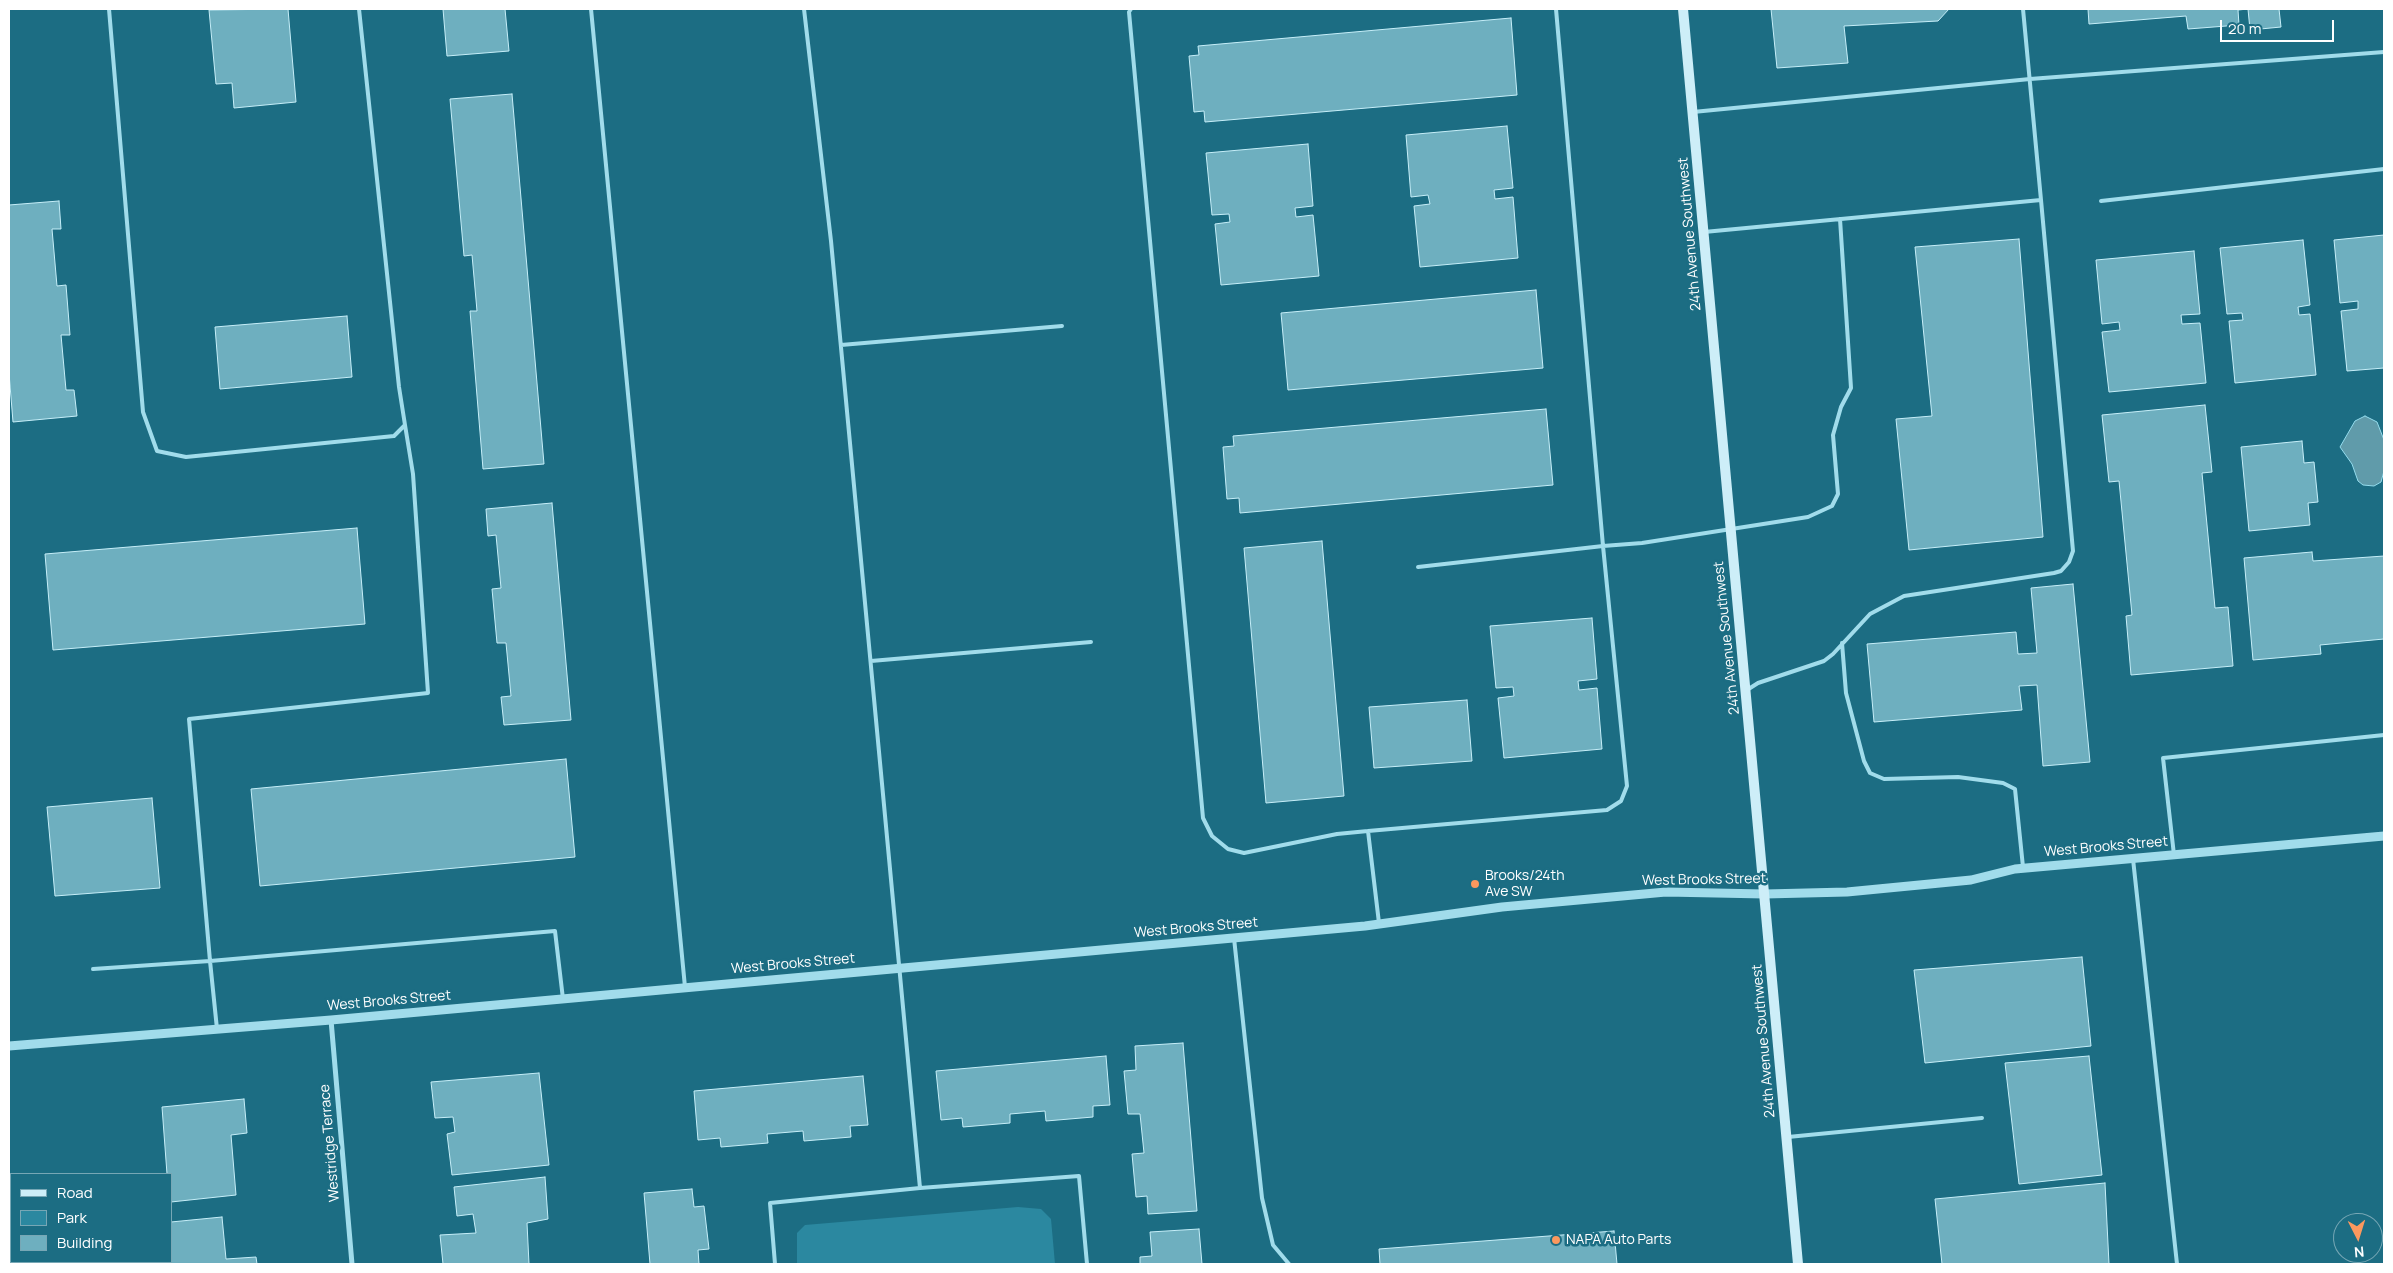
<!DOCTYPE html>
<style>
body{margin:0}
#map{position:relative;width:2393px;height:1273px;overflow:hidden;background:#1c6d83;font-family:Manrope,sans-serif}
canvas{display:block}
.frame{position:absolute;inset:0;border:10px solid #fff;pointer-events:none}
.legend{position:absolute;left:10px;top:1173px;width:162px;height:90px;box-sizing:border-box;background:#1c6d83;border:1px solid #77a7b5;margin:0;padding:6px 9px;list-style:none;font-size:15px;color:#fff}
.legend li{display:flex;align-items:center;gap:10px;height:25px}
.legend b{width:25px;border:1px solid #77a7b5}
.north{position:absolute;left:2333px;top:1213px;width:50px;height:50px;box-sizing:border-box;background:#1c6d83;border:1px solid #77a7b5;border-radius:50%;rotate:175deg;font-size:14px;font-weight:700;line-height:20px;text-align:center;color:#fff}
.north::after{content:'';display:block;margin:auto;width:18px;height:22px;background:#fb985e;clip-path:polygon(50% 0,100% 100%,50% 72%,0 100%)}
.scale{position:absolute;left:2220px;top:20px;width:114px;height:22px;box-sizing:border-box;border:2px solid #fff;border-top:0;padding-left:6px;font-size:15px;line-height:18px;white-space:nowrap;color:#fff;-webkit-text-stroke:4px #1c6d83;paint-order:stroke}
</style>
<div id="map">
<canvas width="2393" height="1273"></canvas>
<div class="frame"></div>
<ul class="legend">
<li><b style="height:6px;background:#cdeef8"></b>Road</li>
<li><b style="height:14px;background:#2b88a0"></b>Park</li>
<li><b style="height:14px;background:#6eafbf"></b>Building</li>
</ul>
<div class="north">N</div>
<div class="scale">20 m</div>
</div>
<script>
const g = document.querySelector('canvas').getContext('2d');
g.lineJoin = 'round';
function paint(path, color) { g.fillStyle = color; g.fill(path, 'evenodd'); }
const poly = rows => new Path2D(rows.map(r => 'M' + r).join(''));
function stroke(path, color, width, dash) { g.strokeStyle = color; g.lineWidth = width; g.lineCap = dash ? 'butt' : 'round'; g.setLineDash(dash || []); g.stroke(path); }
function label(font, color, halo, rows, align = 'center') {
  g.font = font + ' Manrope,sans-serif'; g.lineWidth = 5; g.setLineDash([]); g.textBaseline = 'middle'; g.strokeStyle = halo; g.fillStyle = color; for (const [text, x, y, turn = 0] of rows) {
    g.save(); g.translate(x, y); g.rotate((+turn || 0) * Math.PI / 180); g.textAlign = isNaN(turn) ? turn : align; if (halo) g.strokeText(text, 0, 0); g.fillText(text, 0, 0); g.restore();
  }
}
paint(poly([
 [1018,1207,1041,1209,1051,1219,1055,1264,797,1264,797,1233,805,1225]
]), '#2b88a0');
const water = poly([
 [2365,416,2377,422,2384,440,2384,471,2381,482,2374,486,2363,485,2358,481,2352,464,2340,447,2355,421,2365,416]
]);
paint(water, '#609baa');
stroke(water, '#94dced', 1);
const building = poly([
 [288,9,296,102,234,108,232,83,216,84,209,10,288,9],
 [443,9,505,9,509,51,447,56,443,9],
 [1771,9,1949,9,1938,21,1844,26,1848,63,1777,68,1771,9],
 [2088,9,2279,9,2281,27,2250,30,2248,9,2238,10,2239,25,2188,29,2186,16,2089,24,2088,9],
 [1511,18,1517,95,1205,122,1204,111,1194,112,1189,56,1199,55,1198,46,1511,18],
 [512,94,544,464,483,469,470,311,477,311,472,255,464,256,450,99,512,94],
 [1507,126,1513,188,1494,190,1495,199,1513,197,1518,258,1420,267,1414,206,1430,204,1428,195,1411,197,1406,135,1507,126],
 [1308,144,1313,206,1295,208,1296,217,1313,215,1319,276,1221,285,1215,224,1230,222,1229,214,1212,215,1206,153,1308,144],
 [59,201,61,229,52,229,57,286,66,285,70,335,61,335,66,390,74,390,77,416,13,422,9,373,9,205,59,201],
 [2384,235,2384,368,2347,371,2341,311,2358,309,2358,301,2340,303,2334,240,2384,235],
 [2019,239,2043,537,1909,550,1896,419,1932,416,1915,247,2019,239],
 [2303,240,2310,305,2298,307,2299,315,2310,314,2316,375,2235,383,2229,321,2243,320,2242,313,2227,314,2220,248,2303,240],
 [2194,251,2200,314,2181,315,2182,324,2200,323,2206,383,2109,392,2102,332,2120,330,2119,322,2102,324,2096,260,2194,251],
 [1536,290,1543,368,1288,390,1281,313,1536,290],
 [347,316,352,377,220,389,215,327,347,316],
 [2205,405,2212,472,2202,473,2215,608,2228,607,2233,666,2131,675,2126,616,2132,615,2119,481,2109,482,2102,415,2205,405],
 [1546,409,1553,485,1240,513,1239,498,1227,499,1223,447,1234,446,1233,436,1546,409],
 [2302,441,2304,463,2314,462,2318,502,2308,503,2310,525,2249,531,2241,447,2302,441],
 [552,503,571,720,504,725,501,697,511,696,506,643,497,643,492,589,501,588,496,535,488,536,486,509,552,503],
 [357,528,365,624,53,650,45,554,357,528],
 [1322,541,1344,796,1266,803,1244,548,1322,541],
 [2312,552,2313,561,2384,556,2384,639,2320,645,2321,654,2253,660,2244,558,2312,552],
 [2073,584,2090,762,2043,766,2037,685,2019,686,2022,710,1874,722,1867,644,2016,632,2018,654,2037,653,2031,588,2073,584],
 [1592,618,1597,679,1578,681,1579,690,1597,688,1602,749,1504,758,1498,698,1514,696,1513,687,1496,688,1490,626,1592,618],
 [1467,700,1472,761,1374,768,1369,707,1467,700],
 [566,759,575,857,260,886,251,789,566,759],
 [152,798,160,888,55,896,47,807,152,798],
 [2082,957,2091,1046,1925,1063,1914,970,2082,957],
 [1183,1043,1197,1211,1148,1214,1147,1196,1136,1197,1132,1154,1144,1153,1140,1114,1128,1114,1124,1071,1136,1070,1135,1046,1183,1043],
 [1106,1056,1110,1105,1093,1106,1093,1117,1046,1121,1045,1111,1010,1114,1010,1123,963,1127,962,1118,941,1120,936,1071,1106,1056],
 [2089,1056,2102,1175,2019,1184,2005,1063,2089,1056],
 [539,1073,549,1165,452,1175,447,1134,455,1132,453,1117,435,1118,431,1082,539,1073],
 [863,1076,868,1125,850,1126,851,1137,804,1141,803,1131,767,1134,768,1143,721,1147,720,1138,698,1140,694,1091,863,1076],
 [244,1099,247,1133,231,1135,236,1195,171,1202,171,1174,167,1174,162,1107,244,1099],
 [545,1177,548,1219,527,1223,529,1264,443,1264,440,1235,476,1233,473,1214,457,1216,454,1187,545,1177],
 [2105,1183,2109,1264,1942,1264,1935,1199,2105,1183],
 [692,1189,694,1207,704,1206,709,1249,698,1250,699,1264,650,1264,644,1193,692,1189],
 [222,1217,226,1259,256,1257,257,1264,169,1264,169,1262,171,1262,171,1222,222,1217],
 [1199,1229,1202,1264,1140,1264,1140,1257,1152,1256,1150,1232,1199,1229],
 [1614,1231,1617,1264,1380,1264,1379,1249,1614,1231]
]);
paint(building, '#6eafbf');
stroke(building, '#c6eef8', 1);
stroke(poly([
 [109,9,143,412,157,451,186,457,394,436,405,425,399,387,359,9],
 [591,9,685,987],
 [804,9,831,241,920,1188],
 [1131,9,1129,12,1203,818,1212,836,1228,849,1244,853,1337,834,1368,831],
 [1693,112,2030,79,2384,52],
 [2101,201,2384,169],
 [1704,232,2041,200,2023,9],
 [841,345,1062,326],
 [1418,567,1603,546,1556,9],
 [1842,643,1846,693,1864,761,1870,773,1884,779,1958,777,2003,783,2015,789,2023,867],
 [871,661,1091,642],
 [1747,690,1758,683,1824,661,1833,654,1870,614,1904,596,2054,573,2061,571,2069,562,2073,551,2041,200],
 [2174,855,2163,758,2384,735],
 [2133,859,2177,1264],
 [1379,923,1368,831,1607,810,1621,801,1627,786,1603,546,1642,543,1808,517,1832,506,1838,494,1833,435,1841,407,1851,388,1840,219],
 [1234,938,1262,1198,1273,1245,1289,1264],
 [93,969,210,961,189,719,428,693,413,474,405,425],
 [217,1029,210,961,555,931,563,999],
 [1788,1137,1982,1118],
 [775,1264,770,1203,920,1188,1079,1176,1087,1264]
]), '#a1dceb', 4);
stroke(poly([
 [331,1020,352,1264]
]), '#a1dceb', 5);
stroke(poly([
 [9,1046,331,1020,1365,926,1502,907,1666,892,1765,894,1847,892,1971,880,2015,869,2384,836]
]), '#a1dceb', 9);
stroke(poly([
 [1683,9,1798,1264]
]), '#cdeef8', 10);
for (const [x, y, r, color] of [
 [1475,884,5,"#fb985e"],
 [1556,1240,5,"#fb985e"]
]) { const dot = new Path2D(); dot.arc(x, y, r, 0, 2 * Math.PI); g.fillStyle = color; g.fill(dot); stroke(dot, '#1c6d83', 2); }
label('14px', '#fff', '#1c6d83', [
 ["24th Avenue Southwest",1690,234,-95],
 ["24th Avenue Southwest",1727,638,-96],
 ["West Brooks Street",2106,847,-5],
 ["West Brooks Street",1704,880,-1],
 ["West Brooks Street",1196,928,-5],
 ["West Brooks Street",793,964,-5],
 ["West Brooks Street",389,1001,-5],
 ["24th Avenue Southwest",1764,1041,-95],
 ["Westridge Terrace",330,1143,-95]
]);
label('14px', '#fff', '#1c6d83', [
 ["Brooks/24th",1485,876],
 ["Ave SW",1485,892],
 ["NAPA Auto Parts",1566,1240]
], 'left');
</script>
